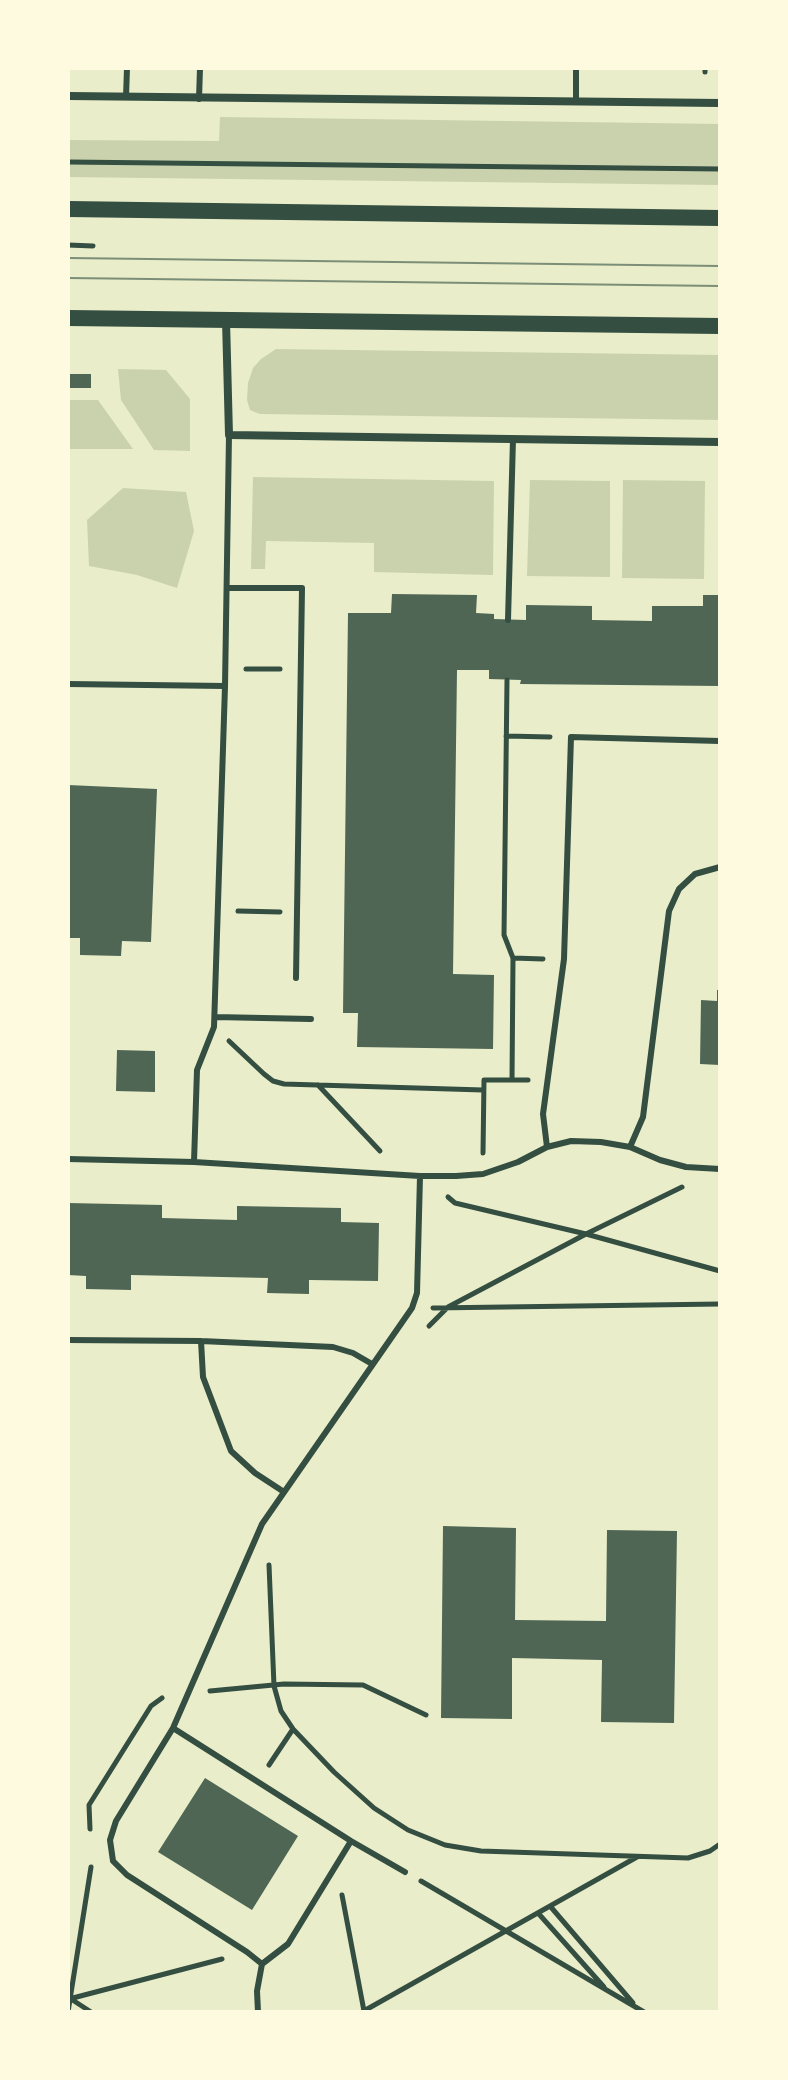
<!DOCTYPE html>
<style>
body{margin:0}
#map{position:relative;width:788px;height:2080px;overflow:hidden;background:#e9edc9;font-family:"Work Sans",sans-serif}
canvas{display:block}
.frame{position:absolute;inset:0;border:70px solid #fefae0;pointer-events:none}
</style>
<div id="map">
<canvas width="788" height="2080"></canvas>
<div class="frame"></div>
</div>
<script>
const g = document.querySelector('canvas').getContext('2d');
g.lineJoin = 'round';
function paint(path, color) { g.fillStyle = color; g.fill(path, 'evenodd'); }
const poly = rows => new Path2D(rows.map(r => 'M' + r).join(''));
function stroke(path, color, width, dash) { g.strokeStyle = color; g.lineWidth = width; g.lineCap = dash ? 'butt' : 'round'; g.setLineDash(dash || []); g.stroke(path); }
paint(poly([
 [220,117,720,124,720,185,68,177,68,140,219,141],
 [276,349,720,355,720,420,260,414,250,410,247,400,248,383,253,368,261,359],
 [118,369,166,370,190,399,190,451,154,450,121,400],
 [68,400,98,400,133,449,68,449],
 [253,477,494,481,493,575,374,572,374,543,266,541,265,569,251,569],
 [530,480,610,481,610,577,527,576],
 [623,480,705,481,704,579,622,578],
 [123,488,186,492,194,531,177,588,137,575,89,566,87,520]
]), '#cad2ad');
paint(poly([
 [68,374,91,374,91,388,68,388],
 [392,594,477,595,476,613,494,614,494,619,526,620,526,605,592,606,592,620,652,621,652,606,703,606,703,595,720,595,720,686,520,684,521,680,489,679,489,670,457,670,453,974,494,975,493,1049,357,1047,358,1013,343,1013,348,613,391,613],
 [68,785,157,789,151,942,122,941,121,956,80,955,80,938,68,938],
 [717,990,720,990,720,1065,700,1064,701,1000,717,1001],
 [117,1050,155,1051,155,1092,116,1091],
 [68,1203,162,1205,162,1218,237,1220,237,1206,341,1208,341,1222,379,1223,378,1281,309,1280,309,1294,267,1293,268,1278,131,1275,131,1290,86,1289,86,1276,68,1275],
 [443,1526,516,1528,515,1620,606,1621,607,1530,677,1531,674,1723,601,1722,602,1660,512,1658,512,1719,441,1718],
 [205,1778,298,1836,252,1910,158,1852]
]), '#4f6655');
stroke(poly([
 [705,68,705,72],
 [68,162,720,169],
 [68,245,93,246],
 [246,669,280,669],
 [507,680,504,935,513,958,512,1080],
 [506,736,550,737],
 [238,911,280,912],
 [513,958,543,959],
 [229,1041,264,1074,273,1081,284,1084,483,1090],
 [318,1085,380,1151],
 [483,1153,484,1080,528,1080],
 [448,1197,455,1203,586,1234,720,1271],
 [433,1308,720,1304],
 [429,1326,448,1307,586,1234,682,1187],
 [269,1565,274,1686,281,1711,293,1729,334,1772,374,1808,408,1830,445,1845,481,1851,688,1858,710,1851,720,1844],
 [210,1691,284,1684,363,1685,426,1715],
 [269,1765,293,1729],
 [90,1829,89,1805,151,1706,162,1698],
 [421,1881,644,2012],
 [342,1895,364,2011],
 [550,1906,633,2003],
 [538,1913,604,1987],
 [69,1999,222,1959],
 [71,1999,91,2012],
 [68,2012,91,1867],
 [362,2012,637,1857]
]), '#344e41', 5);
stroke(poly([
 [576,68,576,101],
 [126,97,127,68],
 [199,99,200,68],
 [227,588,302,588,296,978],
 [508,620,513,439],
 [68,684,225,686],
 [215,1017,311,1019],
 [547,1147,543,1114,564,959,571,737,720,741],
 [630,1147,643,1117,669,911,679,889,695,874,720,867],
 [68,1159,194,1162,420,1176,456,1176,483,1174,518,1162,547,1147,571,1141,601,1142,630,1147,660,1160,686,1167,720,1169],
 [194,1162,197,1070,214,1027,225,686,229,435],
 [68,1340,201,1341,333,1347,353,1353,372,1364],
 [201,1341,203,1377,231,1451,255,1473,284,1492],
 [173,1728,351,1841,405,1872],
 [262,1964,288,1944,351,1841],
 [258,2012,257,1991,262,1964,247,1952,127,1875,113,1861,110,1840,116,1821,173,1728,262,1524,412,1308,417,1293,420,1176]
]), '#344e41', 6);
stroke(poly([
 [68,96,720,103],
 [226,320,229,435,720,442]
]), '#344e41', 8);
stroke(poly([
 [68,209,720,218],
 [68,318,720,326]
]), '#344e41', 16);
stroke(poly([
 [68,258,720,266],
 [68,278,720,286]
]), '#7c8e77', 2);
</script>
